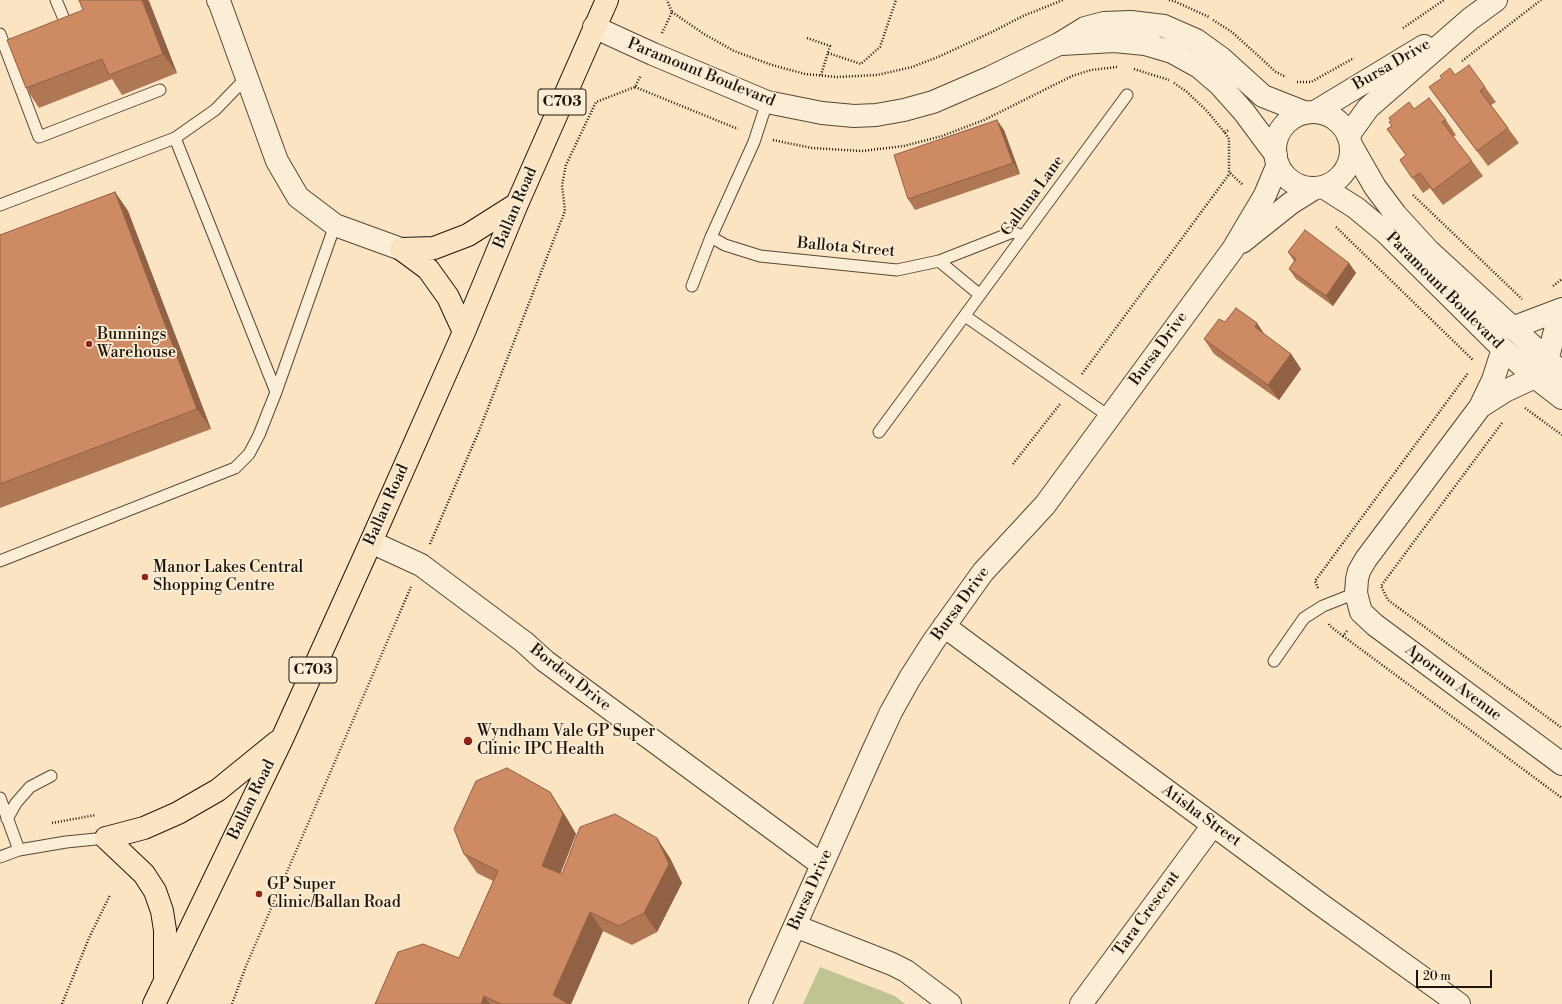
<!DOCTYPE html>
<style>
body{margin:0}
#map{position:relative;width:1562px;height:1004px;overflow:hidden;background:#fae4c1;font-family:"Libre Bodoni",serif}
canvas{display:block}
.scale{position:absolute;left:1416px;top:970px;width:76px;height:18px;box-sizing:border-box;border:2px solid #1e150a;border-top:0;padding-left:5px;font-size:12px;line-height:14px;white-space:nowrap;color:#1e150a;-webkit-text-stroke:3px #fcedd7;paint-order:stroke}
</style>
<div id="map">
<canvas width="1562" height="1004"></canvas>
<div class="scale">20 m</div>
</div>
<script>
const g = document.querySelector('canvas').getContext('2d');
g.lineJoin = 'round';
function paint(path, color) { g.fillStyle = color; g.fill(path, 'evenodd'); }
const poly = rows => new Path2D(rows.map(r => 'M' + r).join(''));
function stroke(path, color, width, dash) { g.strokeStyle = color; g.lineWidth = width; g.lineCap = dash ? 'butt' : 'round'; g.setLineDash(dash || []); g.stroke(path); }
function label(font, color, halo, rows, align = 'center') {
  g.font = font + ' "Libre Bodoni",serif'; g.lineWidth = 3.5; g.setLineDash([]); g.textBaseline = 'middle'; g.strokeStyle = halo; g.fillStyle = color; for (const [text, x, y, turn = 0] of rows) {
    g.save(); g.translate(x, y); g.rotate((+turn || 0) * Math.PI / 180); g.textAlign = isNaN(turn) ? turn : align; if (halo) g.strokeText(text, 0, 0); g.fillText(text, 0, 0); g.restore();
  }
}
paint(poly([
 [820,967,895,996,905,1004,803,1004]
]), '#c0c492');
const service = poly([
 [56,0,67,26,62,28],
 [0,34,39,137,160,90],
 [175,138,276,392],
 [0,205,175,138,215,110,247,77],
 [711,237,725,245,760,256,897,270,939,261,1013,232,1023,236],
 [939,261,980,295],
 [692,286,711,237,754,142,767,102],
 [965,316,1110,417],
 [879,432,1127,95],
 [0,561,235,468,249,454,259,435,276,392,335,225],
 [1274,661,1304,618,1323,606,1356,593],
 [0,798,19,850],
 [7,819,16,803,30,787,51,776],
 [0,857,19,850,66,842,106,838]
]);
const minor = poly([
 [219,1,277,161,298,197,335,225,401,249],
 [594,27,653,54,767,102,822,113,854,116,876,115,904,110,933,102,991,77,1059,44,1085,28,1104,23,1131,22,1164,26,1196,40,1221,58,1263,96,1306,113],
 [1062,44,1114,41,1145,44,1172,52,1199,67,1220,85,1244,112,1276,155],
 [1315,112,1424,46],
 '1275 150a38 38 0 1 1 76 0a38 38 0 1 1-76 0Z',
 [1348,136,1368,108,1470,19,1496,0],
 [1351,145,1375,187,1396,215,1428,250,1562,373],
 [1323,187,1356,208,1385,232,1503,349,1535,377,1562,398],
 [1242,242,1291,203,1315,188],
 [1512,328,1562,309],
 [1503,349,1493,380,1480,407,1366,559,1359,571,1357,579,1356,593,1361,612,1375,625,1562,764],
 [1547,360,1555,331,1562,321],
 [1480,407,1505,391,1535,377],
 [371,542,421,565,524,642,545,661,822,865],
 [944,626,1320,904,1459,1004],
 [795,926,892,964,906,971,950,1004],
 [760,1004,872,753,891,712,910,678,933,642,983,572,1045,505,1233,249,1265,195,1278,164],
 [1081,1004,1213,825]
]);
const tertiary = poly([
 [218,0,219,1]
]);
const primary = poly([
 [401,249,434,248,468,235,517,204],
 [401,249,428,269,448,297,464,332],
 [106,838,144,828,178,813,218,790,277,742],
 [106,838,144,874,155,891,162,911,165,930,165,976],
 [154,1004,282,739,371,542,464,332,517,204,607,0]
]);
stroke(service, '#554938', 13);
stroke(minor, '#554938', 24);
stroke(tertiary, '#554938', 24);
stroke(primary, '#1e150a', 24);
stroke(poly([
 [1169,0,1174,1,1209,17],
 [672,12,704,34,734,51,772,65,805,74,837,77,877,75,912,67,938,57,992,32,1023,16,1063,0],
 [1213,20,1232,32,1276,72,1286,77],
 [1403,28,1444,0],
 [662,33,672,12,667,0],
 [807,38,830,46,821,75],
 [828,53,861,64,880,47,896,0],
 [1462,61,1541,0],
 [1134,69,1169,80],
 [1297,82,1311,82,1354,58],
 [1174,83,1187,92,1207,111,1225,133,1228,130],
 [635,87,738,129],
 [1225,133,1229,139,1229,172,1243,185],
 [773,140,812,148,862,151,904,146,942,136,984,120,1072,76,1091,70,1117,67],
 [1413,195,1522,299],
 [1336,227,1473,360],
 [1553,286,1562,279],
 [1082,374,1230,173],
 [1525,408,1562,435],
 [1502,423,1381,586,1388,600,1562,728],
 [1013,464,1060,404],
 [430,544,479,431,565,211,562,185,566,165,596,102,635,87,641,75],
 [1318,588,1315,581,1468,373],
 [1329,624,1330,626,1343,636,1347,631],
 [1343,636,1562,798],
 [52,823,96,815],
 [62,1004,89,938,110,895],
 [232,1004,246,966,411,587]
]), '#1e150a', 2.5, [1, 2]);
stroke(service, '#fcedd7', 11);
stroke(minor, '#fcedd7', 22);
stroke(tertiary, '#fcedd7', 22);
stroke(primary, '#fae4c1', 22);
paint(poly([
 [149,1,177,73,122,95,112,79,39,108,26,88],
 [1455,75,1485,87,1496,102,1491,105,1519,143,1488,166,1429,87,1442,78],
 [1414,109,1446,120,1456,135,1453,137,1472,161,1483,176,1443,205,1430,188,1423,193,1400,160,1406,155,1387,129],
 [1004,130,1020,174,915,210,908,199],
 [115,192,128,211,211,429,0,508,0,235],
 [1288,252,1349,263,1356,273,1333,306,1296,279,1289,269,1294,261],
 [1225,322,1265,335,1291,354,1301,369,1279,400,1214,354,1204,339],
 [563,812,576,834,560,874,562,874,670,858,682,883,657,932,632,945,603,931,571,1004,375,1004,459,958,493,881,477,873,464,854]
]), '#b07755');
paint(poly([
 [142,0,148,0,149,1,177,73,163,54],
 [997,120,1004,130,1020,174,1013,163],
 [115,192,128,211,211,429,197,409],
 [1349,263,1356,273,1333,306,1326,296],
 [1257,323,1267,338,1255,327],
 [1291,354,1301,369,1279,400,1268,385],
 [550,792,563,812,576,834,556,885,542,866],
 [657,838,670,858,682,883,657,932,644,913],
 [590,912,603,931,571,1004,559,1004,553,995],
 [484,996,490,1004,481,1004]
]), '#906145');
const building = poly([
 [79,0,142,0,163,54,109,75,102,59,26,88,7,40,83,10,79,0],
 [1469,65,1485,87,1480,91,1508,128,1477,151,1429,87,1442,78,1440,76,1450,68,1455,75,1469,65],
 [1429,98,1446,120,1442,122,1472,161,1433,190,1420,173,1412,178,1400,160,1406,155,1387,129,1392,126,1389,122,1391,121,1389,118,1409,102,1414,109,1429,98],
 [997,120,1013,163,908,199,894,155,997,120],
 [115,192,197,409,0,484,0,235,115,192],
 [1305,230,1349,263,1326,296,1289,269,1296,259,1288,252,1305,230],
 [1236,308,1257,323,1255,327,1291,354,1268,385,1204,339,1219,319,1225,322,1236,308],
 [507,768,550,792,563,814,542,866,562,874,580,827,615,814,657,838,669,864,644,913,619,926,590,912,553,995,569,1004,501,1004,484,996,481,1004,375,1004,398,952,423,944,459,958,498,871,464,854,454,829,476,781,507,768]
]);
paint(building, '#cd8a63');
stroke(building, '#906145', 1);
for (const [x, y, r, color] of [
 [89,344,4,"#8f2418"],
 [145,577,4,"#8f2418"],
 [468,741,5,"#8f2418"],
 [259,894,4,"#8f2418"]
]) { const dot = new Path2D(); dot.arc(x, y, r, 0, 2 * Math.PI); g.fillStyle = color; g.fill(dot); stroke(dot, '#fcedd7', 1.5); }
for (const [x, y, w] of [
 [562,102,48],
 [313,670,48]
]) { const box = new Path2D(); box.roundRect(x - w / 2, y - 13, w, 26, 3); g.fillStyle = '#fcedd7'; g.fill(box); stroke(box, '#1e150a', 1); }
label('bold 15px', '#1e150a', null, [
 ["C703",562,102],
 ["C703",313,670]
]);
label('16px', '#1e150a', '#fcedd7', [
 ["Bursa Drive",1392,65,-30],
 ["Paramount Boulevard",701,73,22],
 ["Calluna Lane",1033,196,-54],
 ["Ballan Road",516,208,-67],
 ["Ballota Street",846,248,5],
 ["Paramount Boulevard",1444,291,45],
 ["Bursa Drive",1159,349,-54],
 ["Ballan Road",387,505,-66],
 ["Bursa Drive",961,604,-54],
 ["Borden Drive",570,678,38],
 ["Aporum Avenue",1453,683,37],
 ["Ballan Road",252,800,-64],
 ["Atisha Street",1201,816,36],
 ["Bursa Drive",811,890,-66],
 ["Tara Crescent",1147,914,-54]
]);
label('16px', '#1e150a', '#fcedd7', [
 ["Bunnings",97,335],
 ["Warehouse",97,353],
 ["Manor Lakes Central",153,568],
 ["Shopping Centre",153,586],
 ["Wyndham Vale GP Super",477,732],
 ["Clinic IPC Health",477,750],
 ["GP Super",267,885],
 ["Clinic/Ballan Road",267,903]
], 'left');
</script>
